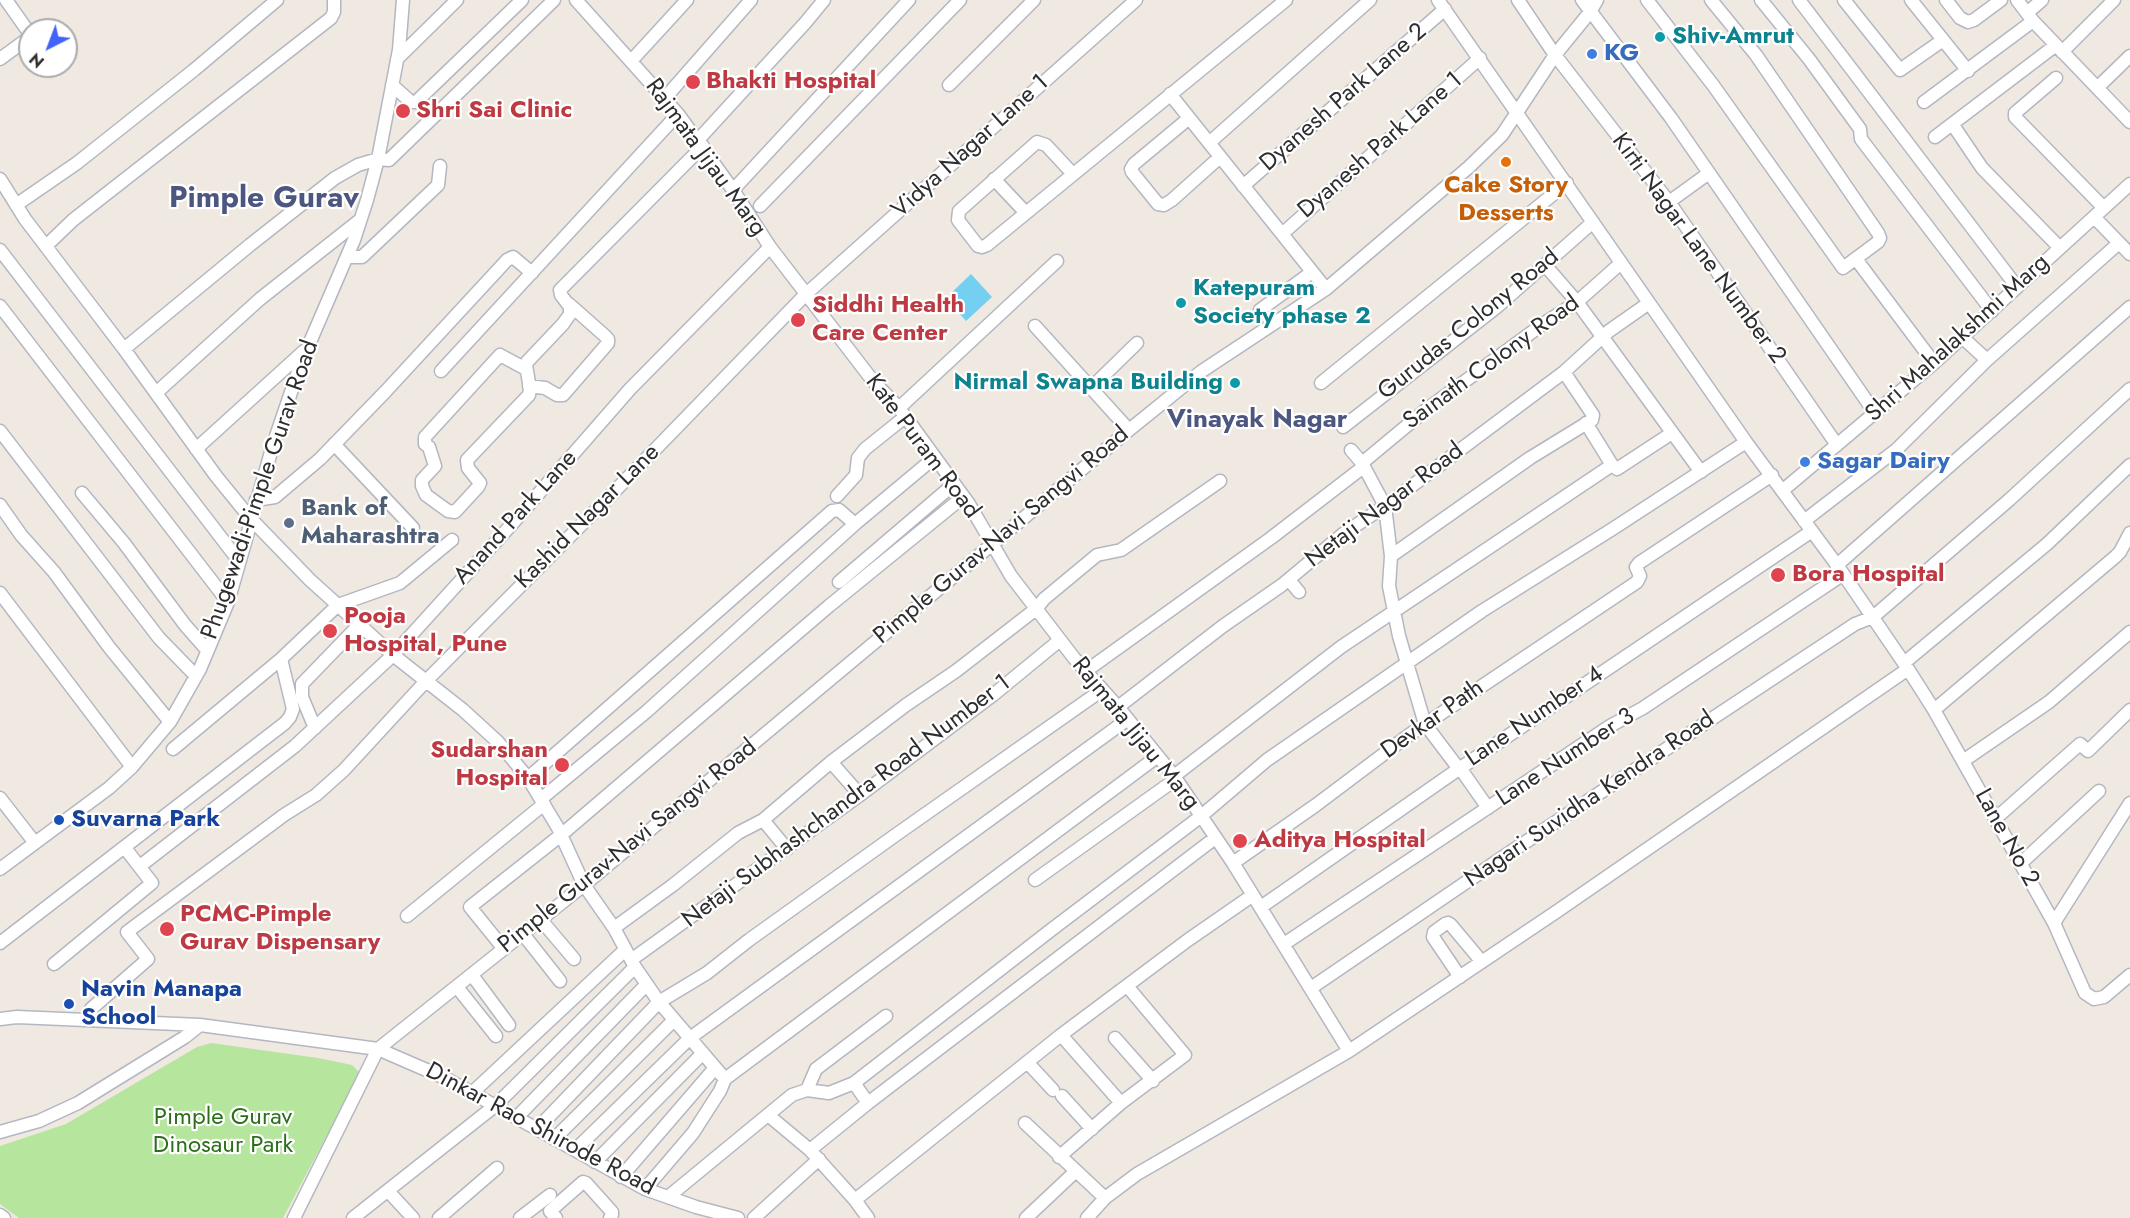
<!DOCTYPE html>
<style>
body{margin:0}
#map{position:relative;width:2130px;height:1218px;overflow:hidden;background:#efe9e1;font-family:Jost,sans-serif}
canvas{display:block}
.north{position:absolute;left:18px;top:18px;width:60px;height:60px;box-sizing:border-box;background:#fff;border:2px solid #ababab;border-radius:50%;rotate:222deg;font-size:16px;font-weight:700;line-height:24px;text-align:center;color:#2e2e2e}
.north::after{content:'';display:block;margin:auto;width:21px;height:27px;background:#4264fb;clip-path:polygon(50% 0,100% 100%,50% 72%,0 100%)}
</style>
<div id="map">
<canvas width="2130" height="1218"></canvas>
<div class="north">N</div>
</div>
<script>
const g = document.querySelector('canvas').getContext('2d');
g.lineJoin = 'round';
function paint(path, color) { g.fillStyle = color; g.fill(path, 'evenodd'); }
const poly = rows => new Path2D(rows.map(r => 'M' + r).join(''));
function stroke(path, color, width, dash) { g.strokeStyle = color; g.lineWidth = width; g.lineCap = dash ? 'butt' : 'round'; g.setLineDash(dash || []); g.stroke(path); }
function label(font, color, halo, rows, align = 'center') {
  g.font = font + ' Jost,sans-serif'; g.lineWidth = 4.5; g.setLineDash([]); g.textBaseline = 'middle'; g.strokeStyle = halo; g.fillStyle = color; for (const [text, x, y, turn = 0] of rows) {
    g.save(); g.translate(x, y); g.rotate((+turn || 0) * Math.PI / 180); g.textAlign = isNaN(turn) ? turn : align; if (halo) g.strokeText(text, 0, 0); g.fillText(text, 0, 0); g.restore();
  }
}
paint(poly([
 [211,1043,318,1058,352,1065,358,1071,359,1075,283,1218,19,1218,0,1204,0,1146,66,1124,197,1047]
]), '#b6e59e');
paint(poly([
 [971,274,992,297,966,321,946,298]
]), '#75cff0');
const minor = poly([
 [6,0,30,34],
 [576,0,678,114,733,190,770,247,873,381,899,408,969,504,1011,576,1074,658,1118,707,1174,776,1233,863,1349,1051],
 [1438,0,1746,442,1837,565,1908,669,1934,710,2054,923,2085,993,2094,999,2104,997,2130,975],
 [1518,0,1555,55,1669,202,1837,445],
 [1582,0,1671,118,1875,413],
 [1647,0,1713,85,1843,268,1878,242,1880,238,1878,233,1756,55,1711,0],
 [1761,0,1809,59,1860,129,1861,139,1992,311],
 [1799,0,2017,287],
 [1844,0,1900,70,1943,40],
 [1911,0,1968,71],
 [1946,0,1960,18,1968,22,1974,20,2001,0],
 [2017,0,2033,21,2130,122],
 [2027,13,2042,0],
 [2062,52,2114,0],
 [0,59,30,37],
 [397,59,457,0],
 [632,60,687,0],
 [2056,78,2015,113,2015,117,2104,208],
 [392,85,411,102,416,102,522,0],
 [949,85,1034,0],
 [2097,88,2130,56],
 [1170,94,1326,289],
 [665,98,751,0],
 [1924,102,2033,21],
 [1188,119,1134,164,1131,169,1132,172,1158,204,1164,205,1172,200,1220,157],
 [1953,125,1982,168,2060,248],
 [1935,137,2056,45],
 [698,140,806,22,824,0],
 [1209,143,1370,0],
 [1073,174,1046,145,1037,142,959,211,958,220,978,246,982,247,987,245,1286,0],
 [0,179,25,219,124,349,216,476,251,519,310,580,393,655,463,710,498,742,528,778,558,828,584,885,614,928,635,967,659,1002,725,1079],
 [994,179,1026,213],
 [1243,186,1445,9],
 [733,190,909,0],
 [1669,202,1709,173],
 [16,205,77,163,194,70,277,0],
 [760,206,960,0],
 [2094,217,2130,254],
 [1282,234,1480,58],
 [46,246,73,220,331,18,334,12,334,0],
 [0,250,239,561],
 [347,257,362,257,438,185,440,166],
 [1856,259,1934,363],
 [1545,265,1577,302,1701,472],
 [0,306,228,602],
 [1260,310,1312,272],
 [1035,326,1129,430],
 [1962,337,1987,360],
 [124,349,250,245,335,178,358,165,378,159,389,160,554,0],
 [526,369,500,355,425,437,425,444,429,447,435,466,422,480,422,486,426,495,448,511,455,512,478,487,480,483,468,468,467,460,529,395,530,389,526,365,527,362,563,324,570,314,570,307,561,295,560,290,703,146],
 [441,371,678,114],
 [1321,383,1567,183],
 [529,386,545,388,557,395,563,395,608,343,608,339,604,335,569,304],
 [1091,388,1137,343],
 [156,393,260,299,360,220],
 [899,408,1057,261],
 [1586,423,1612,465,1617,469,1672,433],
 [1343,427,1498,306,1593,222],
 [0,431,159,638,196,676],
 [334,444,413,528],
 [196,449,304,351],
 [1351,450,1362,463,1385,506,1391,556,1389,586,1399,636,1425,724,1459,769],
 [1362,463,1427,409,1543,324,1577,302,1621,263],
 [1782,491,1934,363,2130,184],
 [82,493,124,543,185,625,207,650],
 [837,496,856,475,858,458,865,449,905,417],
 [256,500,275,497,320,459,385,392,507,260,513,257,532,273],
 [0,505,21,535,54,572,109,647,170,722],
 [1804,521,1896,450,1987,360,2119,243],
 [1391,556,1530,458,1592,420,1593,415,1564,372],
 [1289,580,1299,592],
 [839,582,954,484],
 [0,593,132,767],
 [1904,663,2047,544,2130,465],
 [1086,671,1271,538,1362,468],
 [1118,707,1223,626,1282,585,1343,534,1385,506,1564,372,1609,331,1649,303],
 [1934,710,2115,557,2120,552,2130,533],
 [315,728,302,697,302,684,360,624],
 [173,749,281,659],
 [1963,761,2049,702,2130,632],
 [831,762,860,795],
 [1460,768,1488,808],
 [1174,776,1341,647,1612,465],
 [528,778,832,511,839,510,855,524,934,458],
 [0,798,35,843],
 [541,799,646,712,855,524],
 [1995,819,2080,744,2088,751,2130,710],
 [763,820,787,849],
 [1233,863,1316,805,1409,735,1637,582,1640,576,1636,567,1639,563,1772,475],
 [2020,864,2099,791],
 [140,866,295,746,393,655,512,524,630,389,770,247],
 [0,869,109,788,132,767,170,722,200,669,228,602,273,445,301,363,354,240,367,200,378,159,399,50,403,0],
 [1035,880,1176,779],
 [1261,907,1450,775,1812,531],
 [407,916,544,804],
 [541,920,574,959],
 [2054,923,2130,803],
 [614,928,673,885,738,833,763,820,831,762,906,705,956,671,1036,609,1044,599,1097,555,1121,550,1220,481],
 [523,934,560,981],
 [0,943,285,723,290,717,293,709,281,659,338,605,400,583,452,540],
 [1284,944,1610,726,1643,708,1836,579,1837,565,2130,307],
 [504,949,470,907,561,835,829,606,963,497],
 [631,960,860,795,993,695,1060,640],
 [54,964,152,883,125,848],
 [472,975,509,1025],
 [1460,977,1433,937,1434,932,1445,924,1448,923,1451,925,1482,962],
 [457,987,496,1036],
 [1311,988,1509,853,1855,624,1873,617,2009,500,2130,389],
 [0,1019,17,1017,200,1025,378,1049,445,1078,645,1189,696,1207,738,1218],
 [90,1020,91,1009,148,959,127,932,284,815,316,795,344,770,426,681,609,497,806,294,1136,0],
 [1061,1035,1121,1103],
 [1115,1038,1153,1081],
 [1027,1062,1053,1090],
 [854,1083,868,1103],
 [807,1090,816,1069,886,1016],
 [473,1092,625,950],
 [1062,1096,1092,1129],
 [768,1115,810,1150,855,1200,868,1218],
 [518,1116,647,984],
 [1025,1123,1105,1198],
 [538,1128,659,1002,707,973,749,940,897,834,1102,690],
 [0,1132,39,1121,78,1103,185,1037,200,1025],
 [555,1138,674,1020],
 [575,1150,690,1038,1128,719],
 [810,1150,868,1103,1215,838],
 [1059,1157,1121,1103,1185,1055,1127,986],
 [595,1162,703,1053],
 [621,1177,715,1068],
 [645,1189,693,1133,720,1091,725,1079,1158,756],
 [388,1191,413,1218],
 [668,1197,792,1095,807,1090,829,1093,854,1083,1051,930,1200,817,1267,760,1482,611,1614,528,1746,442],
 [855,1200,1061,1035,1188,940,1253,895],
 [0,1215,4,1218],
 [294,1218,378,1049,584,885,1129,430,1202,371,1326,289,1469,167,1502,135,1555,55,1590,12,1597,0],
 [353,1218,496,1105,635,967],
 [439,1218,497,1168],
 [520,1218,550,1195],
 [556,1218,550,1211,583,1182,586,1183,612,1212,612,1215,610,1218],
 [754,1218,819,1159],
 [1026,1218,1076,1171],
 [1087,1218,1105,1198,1137,1174,1349,1051,1556,912,1908,669]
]);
stroke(minor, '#b4b7c1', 15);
stroke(minor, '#fff', 12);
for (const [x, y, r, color] of [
 [1660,37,6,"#0f9aa8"],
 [1592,54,6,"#3f7fe0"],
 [693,82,8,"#e0444e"],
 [403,111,8,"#e0444e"],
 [1506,162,6,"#e8710a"],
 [1181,303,6,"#0f9aa8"],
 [798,320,8,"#e0444e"],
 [1235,383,6,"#0f9aa8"],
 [1805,462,6,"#3f7fe0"],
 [289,523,6,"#5c6f8a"],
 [1778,575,8,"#e0444e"],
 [330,631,8,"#e0444e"],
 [562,765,8,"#e0444e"],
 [59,820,6,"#1a4fb4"],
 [1240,841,8,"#e0444e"],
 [167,929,8,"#e0444e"],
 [69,1004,6,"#1a4fb4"]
]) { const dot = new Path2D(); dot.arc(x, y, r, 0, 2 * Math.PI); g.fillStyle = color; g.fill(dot); stroke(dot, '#fff', 2); }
label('bold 24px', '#0d838f', '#fff', [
 ["Shiv-Amrut",1672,37],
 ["Katepuram",1193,289],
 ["Society phase 2",1193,317],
 ["Nirmal Swapna Building",1223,383,"right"]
], 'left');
label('bold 24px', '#366cbe', '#fff', [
 ["KG",1604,54],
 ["Sagar Dairy",1817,462]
], 'left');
label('bold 24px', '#be3a42', '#fff', [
 ["Bhakti Hospital",706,82],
 ["Shri Sai Clinic",416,111],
 ["Siddhi Health",812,306],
 ["Care Center",812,334],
 ["Bora Hospital",1792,575],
 ["Pooja",344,617],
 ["Hospital, Pune",344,645],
 ["Sudarshan",548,751,"right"],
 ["Hospital",548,779,"right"],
 ["Aditya Hospital",1254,841],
 ["PCMC-Pimple",180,915],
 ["Gurav Dispensary",180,943]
], 'left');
label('24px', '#2e2e2e', '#fff', [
 ["Dyanesh Park Lane 2",1344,98,-41],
 ["Dyanesh Park Lane 1",1381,146,-41],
 ["Vidya Nagar Lane 1",971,147,-42],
 ["Rajmata Jijau Marg",705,158,54],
 ["Kirti Nagar Lane Number 2",1698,249,54],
 ["Gurudas Colony Road",1469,325,-39],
 ["Shri Mahalakshmi Marg",1958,339,-42],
 ["Sainath Colony Road",1492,363,-36],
 ["Kate Puram Road",922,447,53],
 ["Phugewadi-Pimple Gurav Road",261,490,-71],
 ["Netaji Nagar Road",1385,506,-37],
 ["Kashid Nagar Lane",588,517,-45],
 ["Anand Park Lane",516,518,-48],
 ["Pimple Gurav-Navi Sangvi Road",1002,536,-40],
 ["Lane Number 4",1535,717,-34],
 ["Devkar Path",1433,720,-35],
 ["Rajmata Jijau Marg",1135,734,51],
 ["Lane Number 3",1566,758,-33],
 ["Nagari Suvidha Kendra Road",1590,800,-34],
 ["Netaji Subhashchandra Road Number 1",847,802,-37],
 ["Lane No 2",2006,838,61],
 ["Pimple Gurav-Navi Sangvi Road",628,847,-39],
 ["Dinkar Rao Shirode Road",540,1130,28]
]);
label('bold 24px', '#c56008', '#fff', [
 ["Cake Story",1506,186],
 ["Desserts",1506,214]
]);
label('bold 24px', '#4e5e75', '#fff', [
 ["Bank of",301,509],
 ["Maharashtra",301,537]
], 'left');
label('bold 24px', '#164399', '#fff', [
 ["Suvarna Park",71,820],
 ["Navin Manapa",81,990],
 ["School",81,1018]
], 'left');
label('24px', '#2c6e1b', '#fff', [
 ["Pimple Gurav",223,1118],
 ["Dinosaur Park",223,1146]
]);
label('bold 26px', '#4d5680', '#fff', [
 ["Vinayak Nagar",1257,421]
]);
label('bold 30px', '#4d5680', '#fff', [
 ["Pimple Gurav",264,200]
]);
</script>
